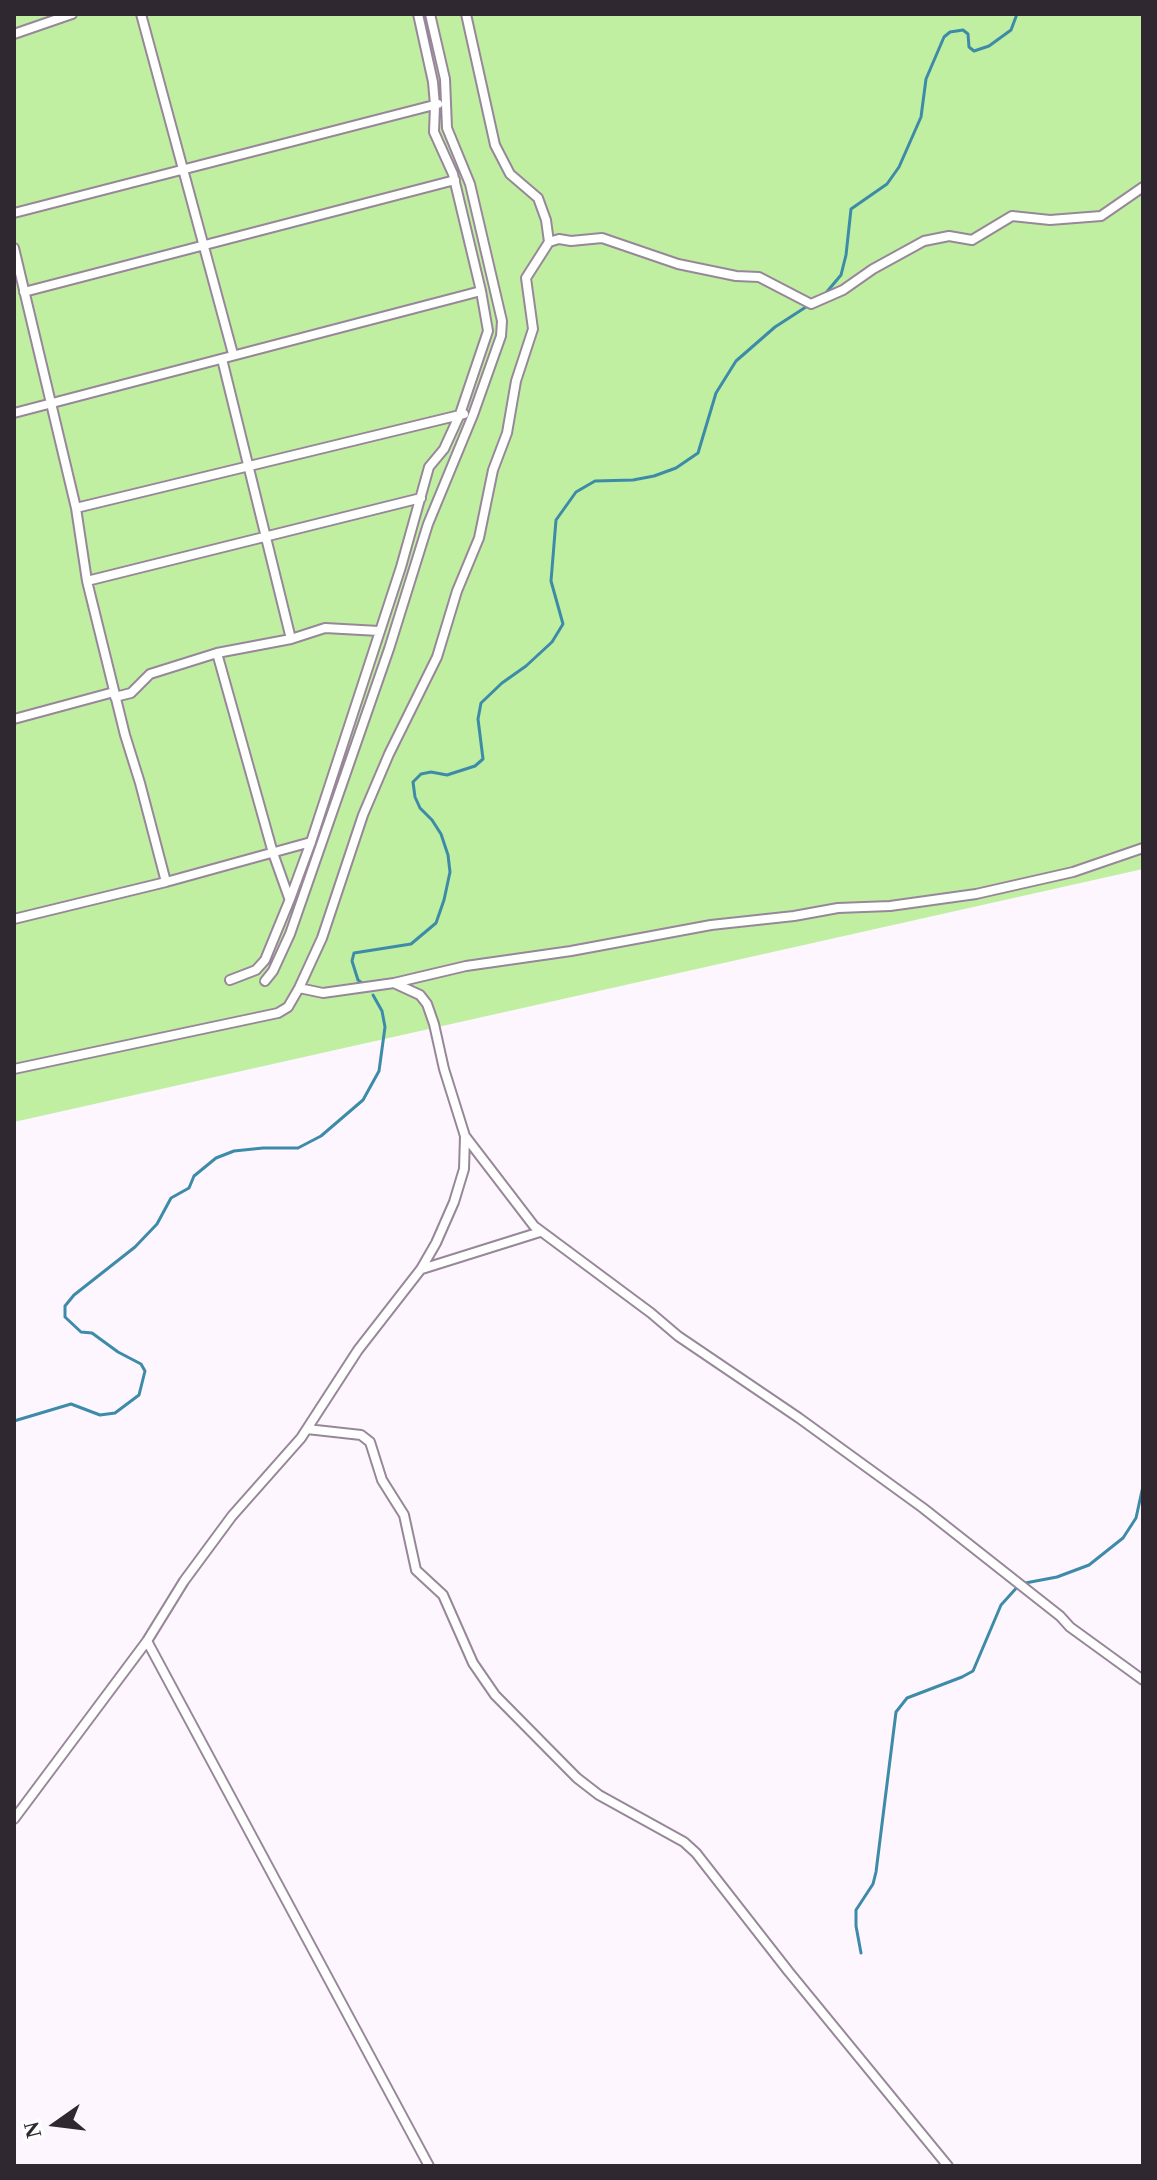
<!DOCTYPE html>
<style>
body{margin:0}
#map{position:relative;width:1157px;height:2180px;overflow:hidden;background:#fdf6fe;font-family:Georgia,serif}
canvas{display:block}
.frame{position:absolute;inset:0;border:16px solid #2f2830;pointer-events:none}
.north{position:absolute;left:16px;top:2084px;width:80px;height:80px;-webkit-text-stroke:6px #fff;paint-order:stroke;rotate:256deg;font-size:22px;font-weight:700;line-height:32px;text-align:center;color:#2f2830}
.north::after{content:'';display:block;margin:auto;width:28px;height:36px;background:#2f2830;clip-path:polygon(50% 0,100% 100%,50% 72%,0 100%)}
</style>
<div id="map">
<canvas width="1157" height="2180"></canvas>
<div class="frame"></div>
<div class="north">N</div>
</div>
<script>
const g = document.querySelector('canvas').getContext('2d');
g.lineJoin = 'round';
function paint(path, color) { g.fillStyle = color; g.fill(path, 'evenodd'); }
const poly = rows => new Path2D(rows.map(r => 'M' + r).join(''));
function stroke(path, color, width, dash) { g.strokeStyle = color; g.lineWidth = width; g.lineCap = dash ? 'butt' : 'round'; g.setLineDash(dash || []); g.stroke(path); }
paint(poly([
 [14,14,1143,14,1143,869,14,1122]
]), '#c0efa2');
stroke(poly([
 [825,294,841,275,846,255,851,209,887,184,899,167,921,117,926,79,944,37,950,32,963,30,968,34,969,47,974,51,989,46,1011,30,1017,14],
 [362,983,358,980,352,961,354,953,411,944,436,923,444,900,450,872,448,855,441,834,432,820,420,808,415,797,413,782,421,774,431,772,447,775,475,766,483,759,478,719,481,703,502,683,526,666,552,642,563,624,551,581,556,520,576,492,595,481,633,480,654,476,676,468,698,453,716,393,736,361,775,327,809,305],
 [14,1421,71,1404,100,1415,115,1413,139,1395,145,1371,141,1364,118,1352,92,1333,81,1332,65,1317,65,1306,74,1295,135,1247,157,1224,171,1198,189,1188,194,1176,216,1158,234,1151,263,1148,298,1148,321,1136,363,1100,379,1071,385,1027,382,1011,373,995],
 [861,1953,856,1926,856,1910,873,1884,876,1872,896,1712,907,1698,962,1677,973,1671,1001,1605,1020,1584,1057,1577,1089,1565,1123,1538,1136,1518,1143,1486]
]), '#3d8ba9', 3);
const minor = poly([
 [141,14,233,354],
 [14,34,72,14],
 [14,213,438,104],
 [549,242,559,239,571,241,602,238,678,264,736,276,759,277,811,304,843,290,873,269,924,241,949,236,972,240,1012,216,1050,220,1101,216,1143,187],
 [14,248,76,508,87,581,125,735,140,783,166,882],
 [24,292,455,180],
 [222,359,291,639],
 [14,413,481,291],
 [76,508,464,414],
 [87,581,421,498],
 [217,653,273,853,289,898],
 [115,697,131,693,150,674,217,653,291,639,325,628,379,631],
 [14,719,114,692],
 [14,919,166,882,311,842],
 [230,980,256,970,265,960,290,899,311,842,401,567,429,467,444,449,460,414,488,331,481,291,453,174,434,132,435,105,433,82,418,14],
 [265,981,273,971,290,934,389,649,428,524,473,415,501,336,502,321,470,184,447,128,445,79,430,14],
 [394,983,466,966,571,951,711,925,794,916,838,908,890,906,976,894,1073,872,1143,848],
 [299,988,323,993,394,983,420,995,427,1004,434,1024,444,1069,465,1136,534,1226,651,1313,678,1336,799,1418,923,1508,1060,1616,1070,1627,1143,1680],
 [14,1069,278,1013,288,1007,299,988,322,938,363,815,389,754,437,657,457,591,479,538,493,470,507,433,516,381,533,329,526,278,549,242,546,220,538,198,510,174,495,145,466,14],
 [422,1269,540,1232],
 [307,1429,361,1435,370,1442,382,1480,404,1515,416,1570,443,1595,473,1663,495,1695,577,1778,599,1795,684,1842,696,1853,789,1972,948,2166],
 [147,1641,429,2166],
 [14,1819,147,1641,184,1581,232,1516,301,1438,358,1350,421,1269,436,1243,454,1202,464,1169,465,1136]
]);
stroke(minor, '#978799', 12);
stroke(minor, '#fff', 8);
</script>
